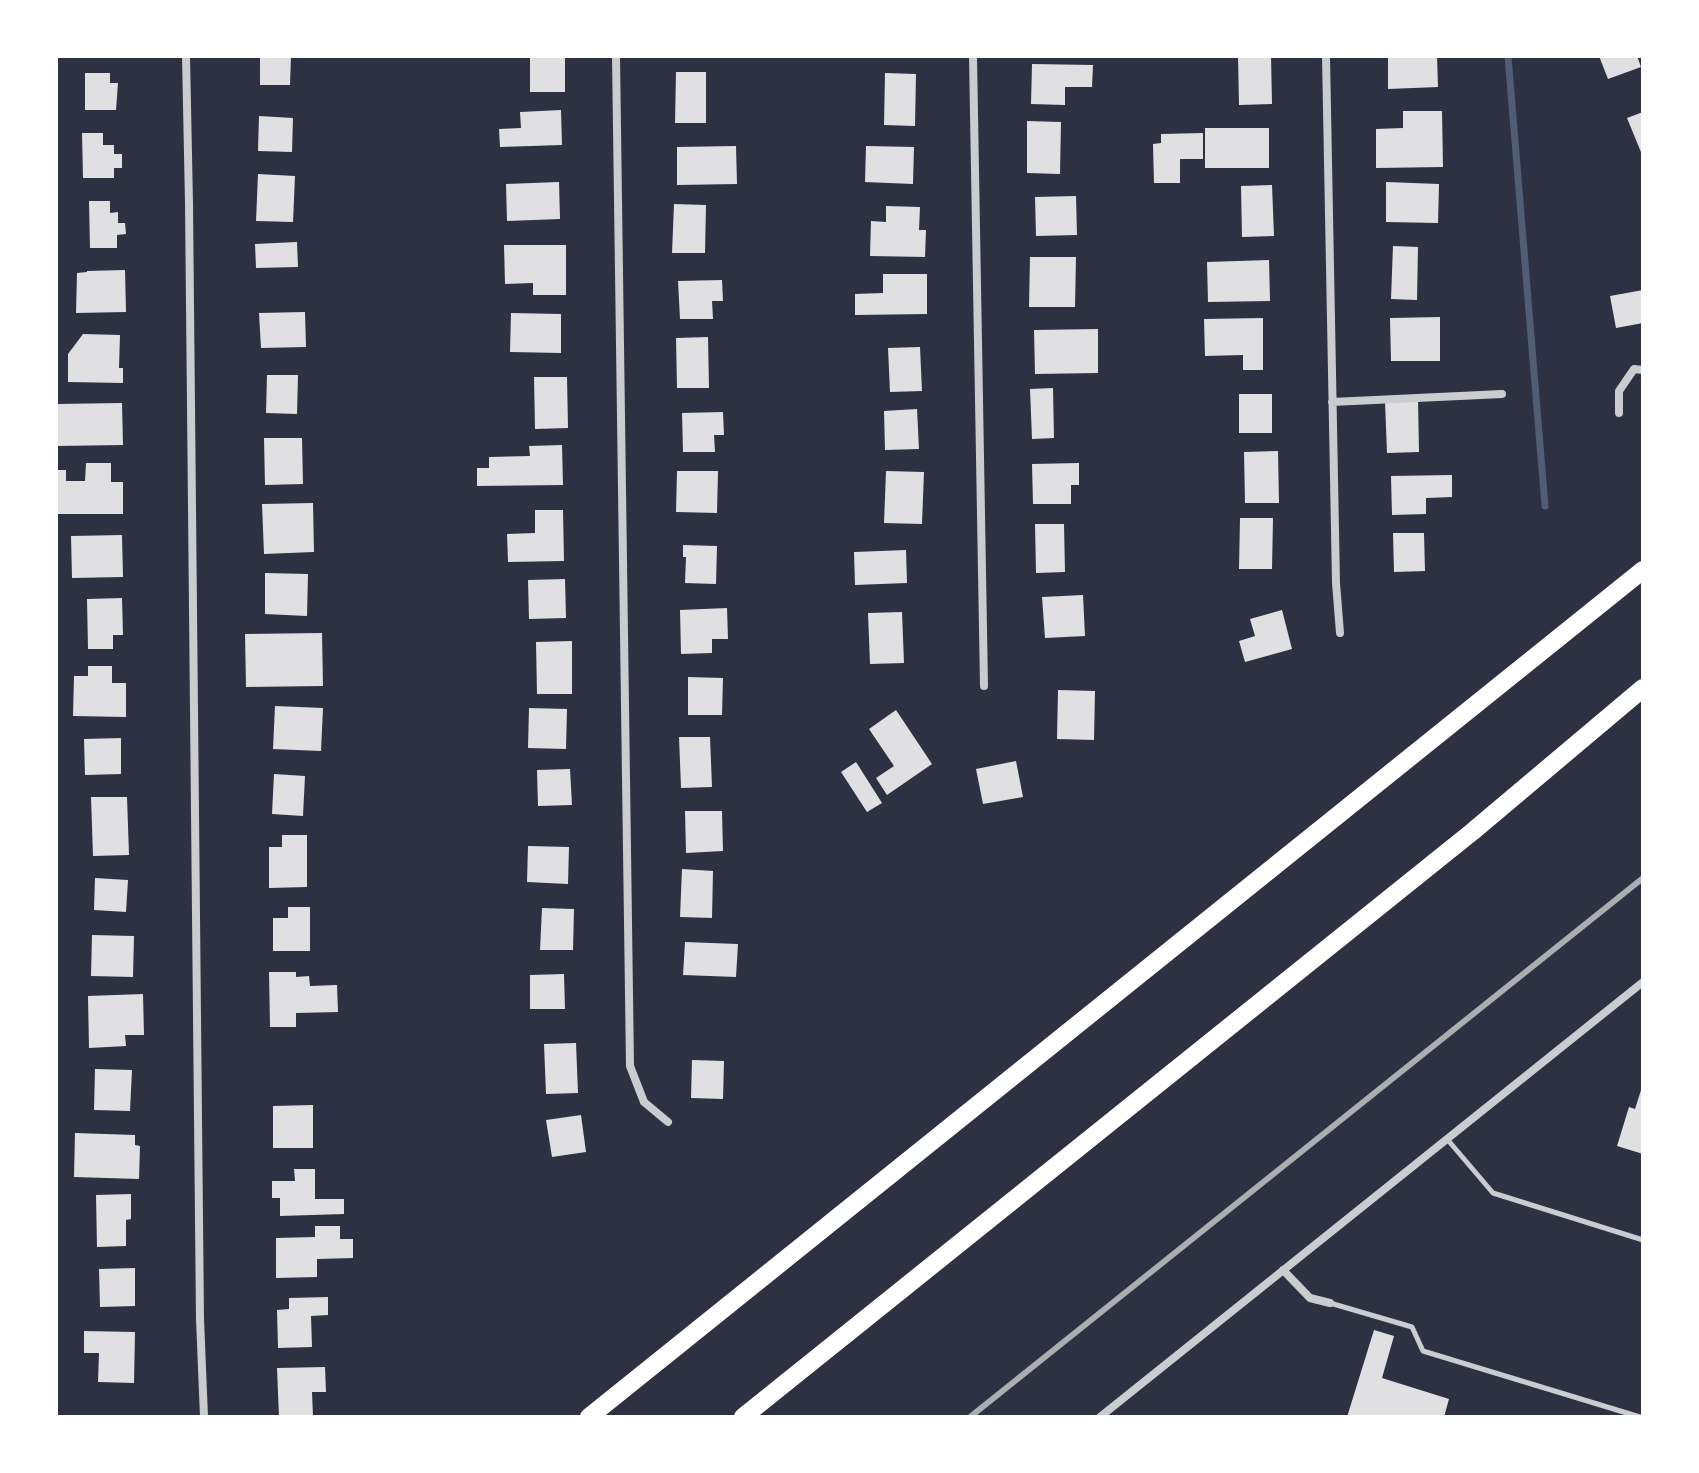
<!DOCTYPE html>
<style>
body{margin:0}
#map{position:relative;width:1699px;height:1473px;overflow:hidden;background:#2d3142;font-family:Lato,sans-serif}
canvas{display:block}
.frame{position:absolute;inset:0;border:58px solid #fff;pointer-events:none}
</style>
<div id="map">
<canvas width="1699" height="1473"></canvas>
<div class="frame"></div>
</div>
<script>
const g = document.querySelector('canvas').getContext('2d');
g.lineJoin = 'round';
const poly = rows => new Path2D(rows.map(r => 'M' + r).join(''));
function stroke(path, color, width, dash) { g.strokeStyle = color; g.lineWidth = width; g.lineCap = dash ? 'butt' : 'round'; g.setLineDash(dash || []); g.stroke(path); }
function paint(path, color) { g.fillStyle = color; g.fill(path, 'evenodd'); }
stroke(poly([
 [1508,56,1545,506]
]), '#4f5d75', 7);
paint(poly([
 [260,56,291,56,290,85,260,85],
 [530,56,565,56,565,92,530,92],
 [1238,56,1271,56,1272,104,1239,105],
 [1388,56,1437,56,1438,87,1388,89],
 [1599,56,1637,56,1641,67,1608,79],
 [1032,64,1093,65,1092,87,1065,87,1065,105,1031,104],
 [676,72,706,72,706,123,675,123],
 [85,73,110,73,110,83,118,83,116,110,85,110],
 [885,73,916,74,915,126,884,125],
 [561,110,562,145,500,147,499,129,521,128,520,112],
 [1403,111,1442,111,1443,167,1376,168,1376,129,1403,128],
 [1643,112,1643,157,1627,118],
 [259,116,293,118,292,152,258,151],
 [1027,121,1061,122,1060,174,1027,173],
 [1205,128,1269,128,1269,168,1205,168],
 [82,133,103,133,103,145,114,145,114,154,122,154,122,168,114,168,114,178,83,178],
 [1203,133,1203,159,1180,159,1180,183,1154,183,1153,144,1161,143,1161,134],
 [736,146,737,184,677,185,677,147],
 [866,146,914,147,913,184,865,182],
 [258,174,295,176,293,222,256,221],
 [559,182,560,219,507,221,506,184],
 [1386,182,1439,184,1438,223,1386,222],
 [1272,185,1274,236,1242,237,1241,186],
 [1076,196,1077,235,1036,236,1035,197],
 [89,201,110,201,110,213,118,212,118,223,125,223,126,234,117,235,117,248,90,248],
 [674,204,706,205,705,253,672,253],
 [886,206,920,207,919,230,926,230,925,257,870,256,871,221,886,222],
 [297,242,298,267,256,268,255,244],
 [504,245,566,245,566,295,533,295,533,283,505,284],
 [1393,246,1418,247,1417,300,1391,299],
 [1030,257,1076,257,1075,307,1029,307],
 [1269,260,1270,301,1208,302,1207,262],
 [125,270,126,312,76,313,77,273,87,272,87,271],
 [883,274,927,274,927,314,855,315,855,294,883,293],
 [722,280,723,301,712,301,713,319,680,319,678,281],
 [1643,290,1643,323,1616,328,1610,296],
 [305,312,306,347,261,348,259,313],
 [511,313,561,314,561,353,510,352],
 [1440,317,1440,361,1391,361,1390,318],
 [1263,318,1263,370,1243,370,1243,355,1205,356,1204,319],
 [1098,329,1098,373,1035,374,1034,330],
 [83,334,120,335,119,368,123,368,123,383,68,382,68,354],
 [708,337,709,388,677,388,676,338],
 [920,347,922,391,890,392,888,348],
 [267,375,298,375,297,414,266,413],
 [534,377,567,377,568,428,535,429],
 [1053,388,1054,438,1032,439,1030,389],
 [1239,394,1272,394,1272,433,1239,433],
 [1418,400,1419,452,1387,453,1385,401],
 [122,403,123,445,56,446,56,404],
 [917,409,919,449,885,450,884,411],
 [723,412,724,435,714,435,715,452,683,452,682,413],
 [264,438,302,438,303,484,265,485],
 [562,445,563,485,477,486,477,468,489,468,489,457,530,456,529,446],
 [1278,451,1279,503,1245,503,1244,452],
 [86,463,111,463,111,482,123,482,123,514,56,514,56,470,66,470,66,481,85,481],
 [1079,463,1079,485,1071,485,1071,504,1033,504,1032,464],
 [677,471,718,471,717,513,676,512],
 [886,471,924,472,922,524,884,523],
 [1452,475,1452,497,1426,498,1426,514,1392,515,1391,476],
 [313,503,314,552,264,554,262,504],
 [535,510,563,510,564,561,508,562,507,534,535,533],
 [1240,518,1273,518,1272,569,1239,569],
 [1035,524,1064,524,1065,572,1036,573],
 [1393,533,1424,533,1425,571,1394,572],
 [122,535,123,577,72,578,71,536],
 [683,545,717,546,716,584,685,583,686,557,683,557],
 [906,550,907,583,855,585,854,552],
 [265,573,308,574,307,616,265,614],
 [565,579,566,618,529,619,528,580],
 [1083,595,1085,636,1045,638,1042,597],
 [122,598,123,635,113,635,113,649,88,649,87,599],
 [727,608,728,639,712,639,712,653,681,654,680,610],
 [1282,610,1292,649,1245,662,1239,641,1255,636,1250,619],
 [902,612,904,663,870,664,868,613],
 [322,633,323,686,246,687,245,634],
 [572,641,572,694,537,694,536,642],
 [88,666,112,666,112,683,126,683,126,717,73,716,74,676,88,676],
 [688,677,723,678,722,715,688,715],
 [1058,690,1095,691,1094,740,1057,739],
 [275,706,323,708,321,751,273,749],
 [529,708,567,709,566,749,528,748],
 [896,710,932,764,887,795,876,778,894,766,869,729],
 [679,737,710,737,712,787,681,788],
 [121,738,121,774,85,775,84,739],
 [1016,761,1023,797,983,804,976,769],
 [856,762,882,803,867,812,841,772],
 [570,769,572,805,538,806,537,770],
 [274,774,305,776,303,816,272,814],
 [91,797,127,797,129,855,93,856],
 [685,811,722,811,723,851,686,853],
 [282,835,307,835,307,887,269,888,269,847,282,847],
 [528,846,569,847,568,884,527,882],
 [682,869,713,871,712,918,680,917],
 [95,878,128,880,126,912,94,910],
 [288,907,310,907,310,951,273,951,273,918,288,918],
 [542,908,574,909,573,950,540,950],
 [92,935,134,936,133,977,91,976],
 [685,942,738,944,736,977,683,975],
 [269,972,296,972,296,977,309,976,310,986,337,985,338,1012,296,1013,296,1027,270,1027],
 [564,974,565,1009,530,1009,530,975],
 [143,994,144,1035,125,1035,126,1046,89,1048,88,996],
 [576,1043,578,1093,546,1094,544,1044],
 [692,1060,724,1061,723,1099,691,1098],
 [95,1069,132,1070,130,1111,94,1110],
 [1642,1087,1643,1088,1643,1154,1617,1146,1629,1107,1635,1109],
 [313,1105,313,1148,273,1148,273,1106],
 [581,1115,586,1152,552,1157,546,1120],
 [75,1133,135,1135,135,1145,140,1146,139,1179,74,1177],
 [294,1169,315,1169,315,1199,344,1199,344,1214,280,1216,280,1198,272,1198,272,1181,295,1181],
 [131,1194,131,1219,126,1220,126,1246,97,1247,96,1195],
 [315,1226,340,1226,340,1239,353,1239,353,1258,317,1259,317,1277,276,1278,276,1238,315,1237],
 [135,1268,135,1306,100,1307,99,1269],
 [328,1297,328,1315,311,1316,312,1347,278,1348,277,1310,289,1309,289,1298],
 [1374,1330,1394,1336,1382,1378,1449,1399,1444,1417,1347,1417],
 [84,1331,135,1332,134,1383,98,1382,99,1353,84,1353],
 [325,1367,326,1392,312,1392,313,1416,279,1417,277,1368]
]), '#e0e0e3');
stroke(poly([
 [1447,1139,1493,1193,1643,1240],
 [1330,1303,1412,1327,1423,1351,1640,1417]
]), '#caccd0', 5);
stroke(poly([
 [186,56,189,203,200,1319,204,1417],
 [616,56,630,1066,644,1102,668,1122],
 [973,56,984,686],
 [1326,56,1336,583,1340,633],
 [1332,402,1502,394],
 [1619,413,1619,391,1634,369,1643,370],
 [1283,1270,1310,1298,1330,1303],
 [1100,1417,1643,982]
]), '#caccd0', 8);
stroke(poly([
 [589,1417,1643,570],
 [743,1417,1472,832,1643,688]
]), '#fff', 18);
stroke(poly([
 [970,1417,1643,878]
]), '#abadb3', 6);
</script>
